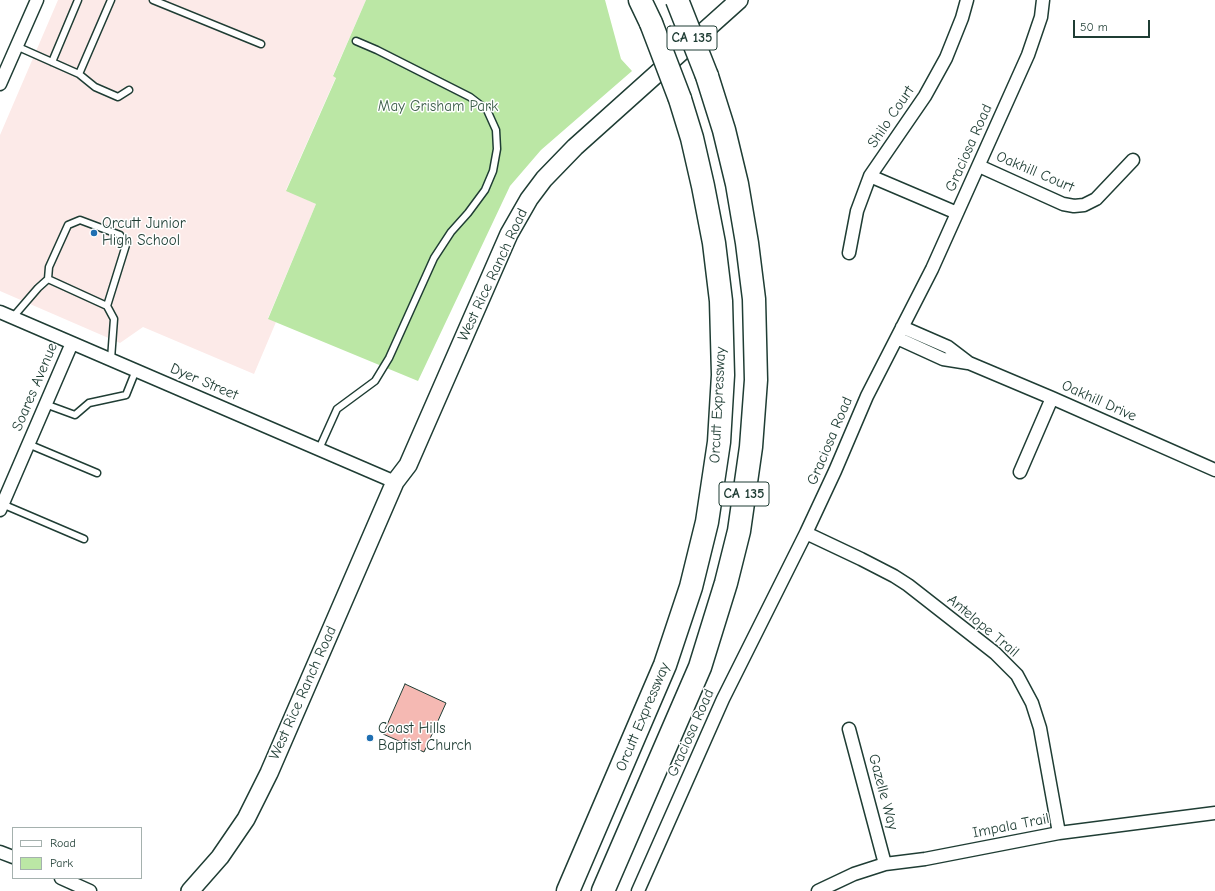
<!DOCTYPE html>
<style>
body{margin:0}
#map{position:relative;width:1215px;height:891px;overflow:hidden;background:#fff;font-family:"Comic Neue",sans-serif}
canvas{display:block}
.legend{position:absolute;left:12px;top:827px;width:130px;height:52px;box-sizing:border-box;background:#fff;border:1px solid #a5b1ae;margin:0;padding:5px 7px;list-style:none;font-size:12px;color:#1f3d34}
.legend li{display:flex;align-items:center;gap:8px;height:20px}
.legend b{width:20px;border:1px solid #a5b1ae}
.scale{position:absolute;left:1073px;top:20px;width:77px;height:18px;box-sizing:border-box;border:2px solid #1f3d34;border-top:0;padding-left:5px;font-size:12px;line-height:14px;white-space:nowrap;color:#1f3d34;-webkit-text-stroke:3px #fff;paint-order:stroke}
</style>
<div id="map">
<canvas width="1215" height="891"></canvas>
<ul class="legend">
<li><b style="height:5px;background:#fff"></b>Road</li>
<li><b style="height:11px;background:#bbe7a5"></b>Park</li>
</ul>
<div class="scale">50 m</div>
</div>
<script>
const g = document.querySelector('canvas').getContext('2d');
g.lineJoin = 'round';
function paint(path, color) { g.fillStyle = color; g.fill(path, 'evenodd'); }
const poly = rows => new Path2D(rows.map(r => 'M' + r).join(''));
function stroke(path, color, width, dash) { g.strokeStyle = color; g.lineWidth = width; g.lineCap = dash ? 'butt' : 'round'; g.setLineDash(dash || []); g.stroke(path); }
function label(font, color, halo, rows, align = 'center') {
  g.font = font + ' "Comic Neue",sans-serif'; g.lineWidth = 3; g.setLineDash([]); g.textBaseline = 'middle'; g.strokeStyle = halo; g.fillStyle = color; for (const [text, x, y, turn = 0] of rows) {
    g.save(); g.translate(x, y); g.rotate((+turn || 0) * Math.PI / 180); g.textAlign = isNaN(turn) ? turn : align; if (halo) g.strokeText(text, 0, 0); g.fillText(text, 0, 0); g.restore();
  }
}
paint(poly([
 [58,0,366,0,333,75,336,77,286,190,316,204,268,318,276,322,254,374,143,327,120,343,0,291,0,135]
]), '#fceae8');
paint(poly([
 [366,0,605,0,621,59,632,71,541,150,510,186,418,381,268,319,316,204,286,191,336,78,333,76]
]), '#bbe7a5');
const building = poly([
 [405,684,446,703,424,752,383,734,405,684]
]);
paint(building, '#f5b9b3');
stroke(building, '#1f3d34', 1);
const lane = poly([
 [153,0,261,44],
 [16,46,79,74,111,0],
 [52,62,78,0],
 [79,74,95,87,118,97,129,90],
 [48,279,107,306],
 [13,317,38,288,48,279,49,267,68,225,80,220,120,235,126,245,107,306,114,319,111,359],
 [45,404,75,415,89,403,126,395,136,370],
 [28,444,97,473],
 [319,449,337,409,375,381,389,358,434,258,451,232,468,213,485,190,493,171,497,149,496,130,487,110,470,97,377,50,356,41],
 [2,504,84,539]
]);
const street = poly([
 [0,84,37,0],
 [979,166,1043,195,1063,204,1074,206,1084,205,1096,199,1133,160],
 [870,176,957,213],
 [849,253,857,211,870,176,925,96,946,58,962,18,967,0],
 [0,312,395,482],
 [902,327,948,347,969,363,1052,398,1215,470],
 [897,338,943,359,968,363],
 [1020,472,1052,398],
 [0,510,72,343],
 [806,533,861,559,894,576,908,585,995,653,1017,675,1032,703,1040,728,1059,833],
 [849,729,885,864],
 [0,852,13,857],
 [61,878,90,891],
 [638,891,723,699,806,533,835,471,867,396,932,269,1028,55,1041,17,1043,0],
 [818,891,854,874,885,864,925,859,1059,833,1215,813]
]);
const secondary = poly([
 [190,891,220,857,246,819,269,773,395,482,408,465,509,234,529,199,544,179,575,147,739,0]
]);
const highway = poly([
 [640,0,651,23],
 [568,891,665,665,691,587,707,522,719,442,723,375,721,301,714,243,703,186,692,138,680,99],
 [603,891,700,667,726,583,739,531,751,447,756,380,754,299,747,243,737,184,724,130,707,76]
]);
stroke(lane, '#1f3d34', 9);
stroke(street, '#1f3d34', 15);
stroke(secondary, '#1f3d34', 20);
stroke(highway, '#1f3d34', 25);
stroke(lane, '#fff', 6);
stroke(street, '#fff', 12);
stroke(secondary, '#fff', 17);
stroke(highway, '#fff', 22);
const highwayBridge = poly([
 [677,0,707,76],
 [651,23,680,99]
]);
stroke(highwayBridge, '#1f3d34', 25, []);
stroke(highwayBridge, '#fff', 22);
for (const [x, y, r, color] of [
 [94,233,4,"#1f6fb2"],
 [370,738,4,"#1f6fb2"]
]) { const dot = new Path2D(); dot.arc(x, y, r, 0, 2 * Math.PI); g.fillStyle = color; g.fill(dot); stroke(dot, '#fff', 1.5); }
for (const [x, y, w] of [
 [692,38,50],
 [744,494,50]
]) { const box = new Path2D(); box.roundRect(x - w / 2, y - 12, w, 24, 3); g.fillStyle = '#fff'; g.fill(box); stroke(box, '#1f3d34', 1); }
label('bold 14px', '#1f3d34', null, [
 ["CA 135",692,38],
 ["CA 135",744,494]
]);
label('15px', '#3e5f4b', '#fff', [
 ["May Grisham Park",438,107]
]);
label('15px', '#1f3d34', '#fff', [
 ["Shilo Court",891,117,-56],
 ["Graciosa Road",969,148,-66],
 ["Oakhill Court",1035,172,23],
 ["West Rice Ranch Road",493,275,-65],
 ["Dyer Street",204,382,23],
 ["Soares Avenue",35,387,-67],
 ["Oakhill Drive",1099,401,24],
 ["Orcutt Expressway",718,405,-87],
 ["Graciosa Road",830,441,-67],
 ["Antelope Trail",983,626,40],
 ["West Rice Ranch Road",303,693,-66],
 ["Orcutt Expressway",643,717,-67],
 ["Graciosa Road",691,733,-66],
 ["Gazelle Way",883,792,75],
 ["Impala Trail",1011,826,-11]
]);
label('15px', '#1f3d34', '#fff', [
 ["Orcutt Junior",102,224],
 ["High School",102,241],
 ["Coast Hills",378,729],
 ["Baptist Church",378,746]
], 'left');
</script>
